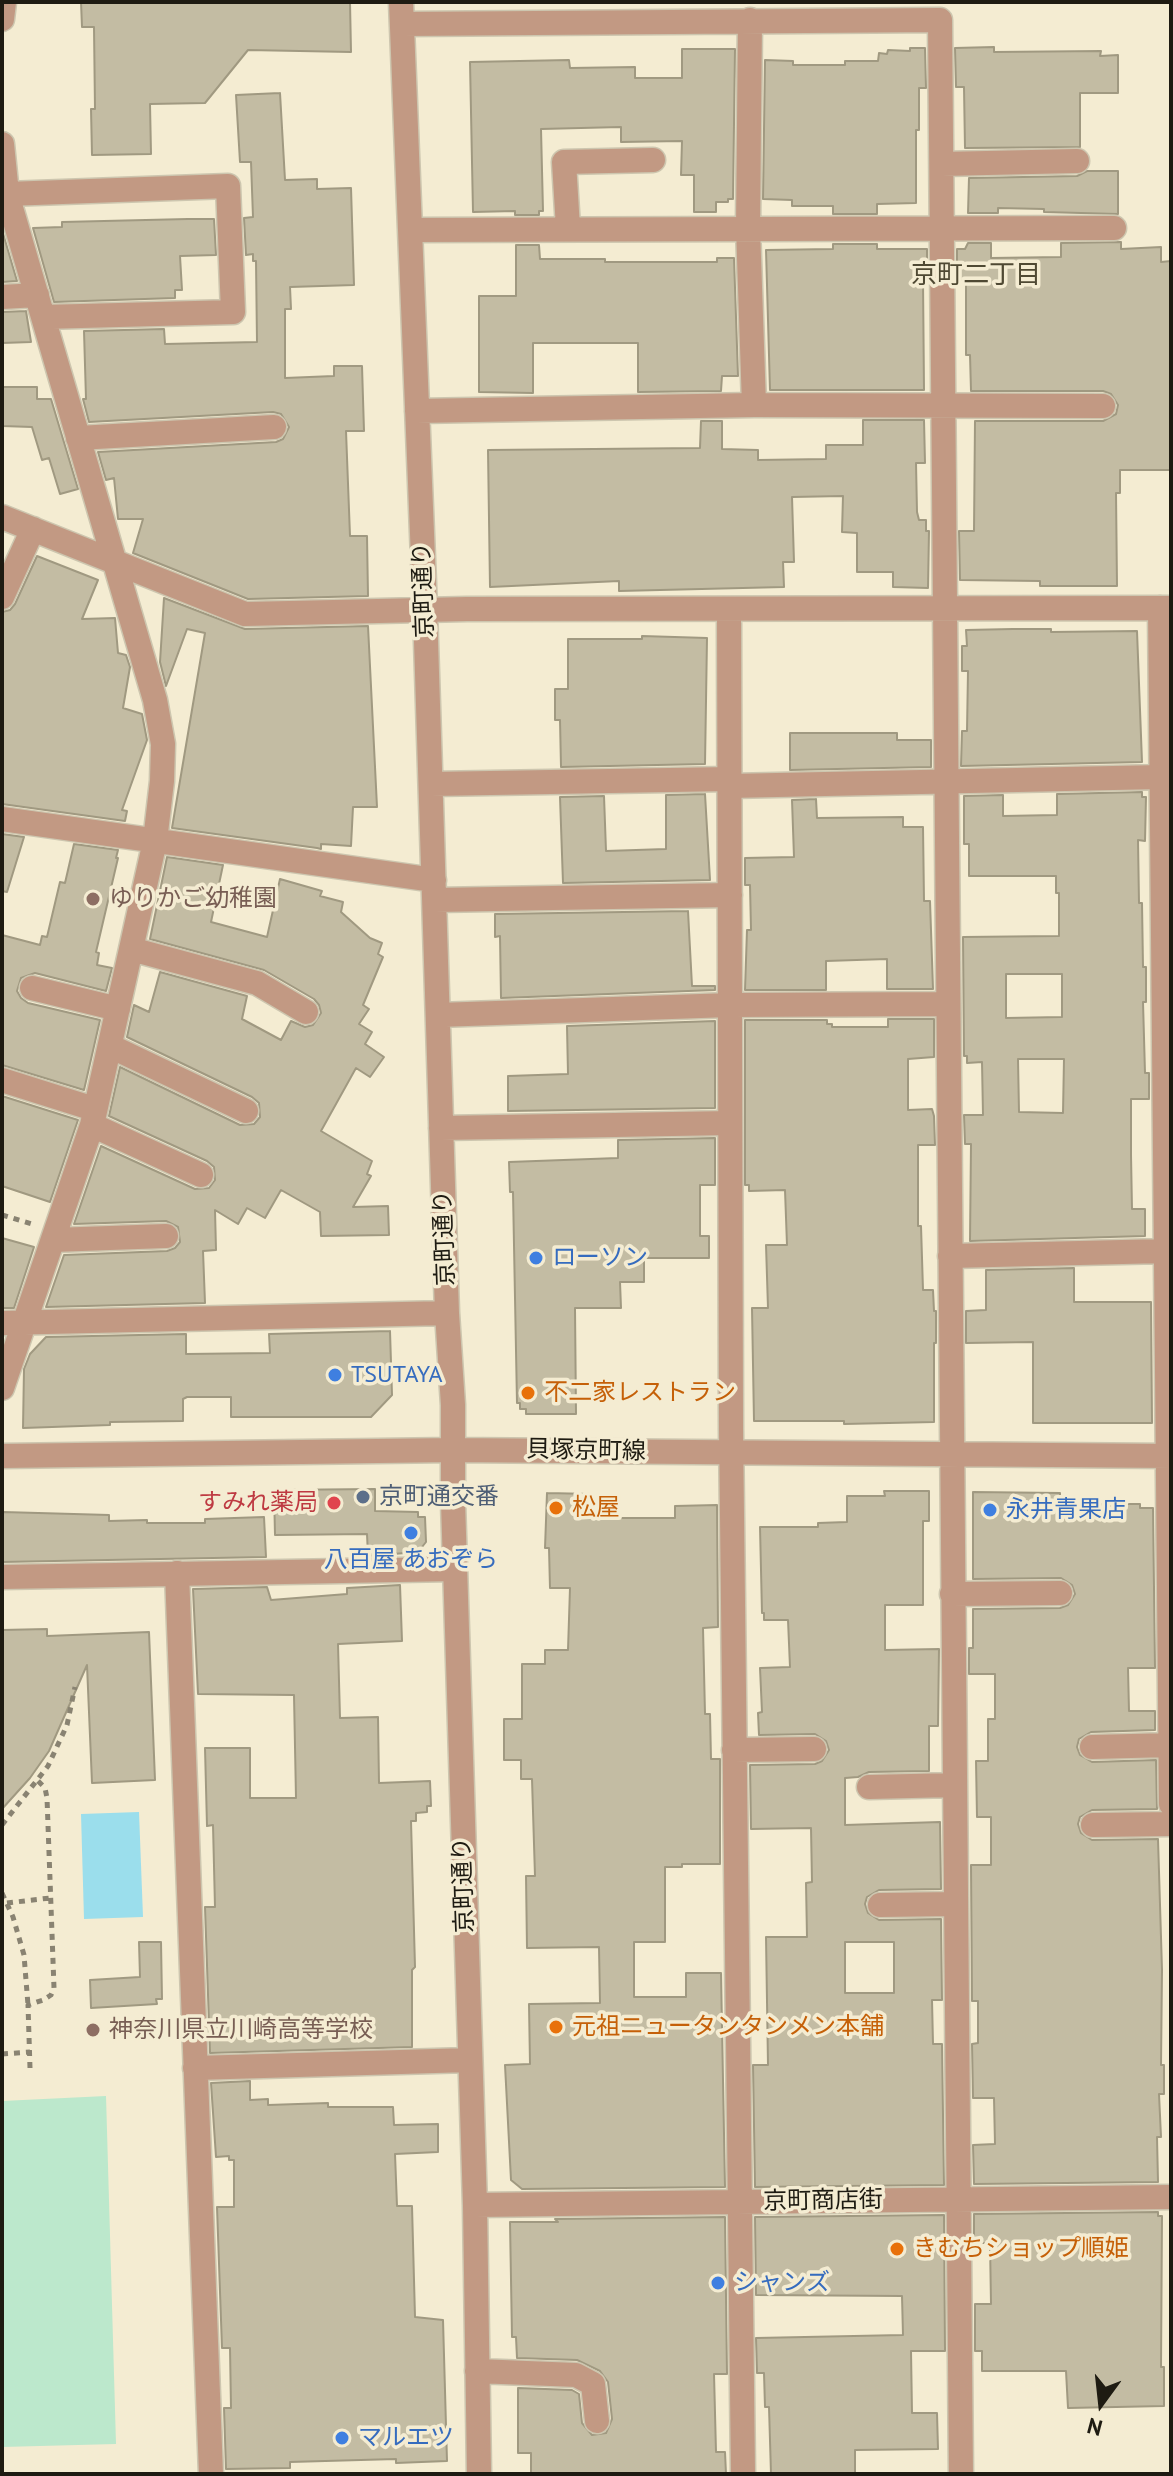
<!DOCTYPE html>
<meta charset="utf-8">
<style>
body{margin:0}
#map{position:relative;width:1173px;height:2476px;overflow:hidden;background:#f4ecd2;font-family:"PT Sans",sans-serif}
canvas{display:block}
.frame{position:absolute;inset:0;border:4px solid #1e1b12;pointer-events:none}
.north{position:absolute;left:1061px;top:2364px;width:80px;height:80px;-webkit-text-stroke:6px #f4ecd2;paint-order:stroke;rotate:195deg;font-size:22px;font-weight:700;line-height:32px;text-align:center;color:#1e1b12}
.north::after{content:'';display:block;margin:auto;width:28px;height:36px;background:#1e1b12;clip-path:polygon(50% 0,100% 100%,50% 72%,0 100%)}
</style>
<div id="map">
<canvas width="1173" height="2476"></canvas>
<div class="frame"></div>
<div class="north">N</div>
</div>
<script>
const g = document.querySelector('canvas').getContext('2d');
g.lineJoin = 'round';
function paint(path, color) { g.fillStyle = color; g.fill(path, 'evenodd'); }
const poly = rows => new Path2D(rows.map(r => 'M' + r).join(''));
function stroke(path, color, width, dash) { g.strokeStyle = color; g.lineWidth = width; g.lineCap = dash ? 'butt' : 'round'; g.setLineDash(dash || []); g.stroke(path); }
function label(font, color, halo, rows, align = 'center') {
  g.font = font + ' "PT Sans","Noto Sans JP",sans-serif'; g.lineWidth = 7; g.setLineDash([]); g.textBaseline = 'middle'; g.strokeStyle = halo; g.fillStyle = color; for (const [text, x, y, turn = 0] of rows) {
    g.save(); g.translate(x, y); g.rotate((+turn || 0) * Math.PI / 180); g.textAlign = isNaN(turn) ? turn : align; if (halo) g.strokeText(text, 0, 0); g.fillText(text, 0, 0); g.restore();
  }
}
paint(poly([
 [106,2096,116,2444,2,2447,2,2101]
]), '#bce8cc');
paint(poly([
 [139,1812,143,1917,84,1919,81,1814]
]), '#9bdeec');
const building = poly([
 [81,2,350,2,351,52,248,50,205,103,150,104,151,154,92,155,91,109,95,109,94,27,82,27,81,2],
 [994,47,994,52,1101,51,1100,56,1118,55,1118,93,1080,93,1080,147,965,148,964,87,956,87,955,48,994,47],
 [910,48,925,48,926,88,919,88,919,130,916,130,916,203,877,204,877,214,833,214,833,206,792,206,792,200,763,199,765,60,793,61,793,65,845,65,845,61,878,61,879,53,887,54,888,50,910,51,910,48],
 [682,49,735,49,733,199,728,199,728,202,716,202,716,212,694,212,694,175,681,175,682,141,621,142,621,127,541,129,543,211,539,211,539,215,515,215,515,211,473,212,470,62,569,60,570,68,635,67,635,78,682,78,682,49],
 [280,93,285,180,317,179,317,189,351,188,354,285,290,287,291,309,285,309,285,378,334,376,334,366,362,366,364,431,346,431,350,536,367,536,368,596,248,599,133,553,143,519,118,519,114,478,106,480,98,452,276,442,283,439,289,427,281,414,273,412,89,422,83,399,86,399,84,331,164,329,165,344,257,342,256,261,253,261,253,254,246,255,244,218,253,217,251,162,240,162,236,95,280,93],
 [1087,171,1118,171,1118,214,1044,212,1044,209,998,208,998,213,968,213,969,178,1077,176,1087,171],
 [188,219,214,219,216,255,180,256,182,290,175,290,175,298,54,302,33,228,62,227,62,222,188,219],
 [2,230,17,281,2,282,2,230],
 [1121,242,1121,249,1161,247,1161,262,1171,261,1171,470,1120,470,1120,493,1116,493,1117,586,1040,586,1040,581,960,580,959,531,974,531,975,421,1103,421,1116,414,1118,405,1111,394,1103,391,971,391,970,355,966,355,966,280,957,280,957,249,965,249,968,243,991,243,991,258,1061,257,1061,243,1121,242],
 [833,244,877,244,877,249,927,249,927,280,923,280,924,390,770,390,766,250,833,249,833,244],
 [516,245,539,245,540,259,605,259,605,262,717,262,717,258,734,258,738,376,722,376,721,391,638,392,638,343,533,343,533,393,479,392,479,296,516,296,516,245],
 [26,311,31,342,2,343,2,312,26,311],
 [2,387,37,387,37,399,51,399,78,489,60,494,49,458,42,460,32,427,2,426,2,387],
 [863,420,924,420,925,463,916,463,917,512,919,520,926,520,926,531,929,531,928,588,893,587,893,572,857,572,857,533,842,532,843,496,792,497,794,562,783,562,784,587,619,591,619,581,490,587,488,450,700,448,701,421,722,421,722,449,758,450,758,460,826,459,826,445,863,445,863,420],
 [37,556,98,580,82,619,115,618,118,653,126,655,130,667,123,708,142,714,147,740,122,810,127,811,125,821,2,804,2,612,10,610,15,604,37,556],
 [164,598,245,629,368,626,377,807,353,807,351,846,321,844,321,849,317,848,172,828,205,633,187,629,166,686,160,662,164,598],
 [1013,629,1051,629,1051,632,1137,631,1142,762,961,766,962,731,967,731,968,671,962,671,962,646,967,646,966,630,1013,629],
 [642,636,707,638,705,764,561,767,560,720,555,720,555,689,568,689,568,639,642,639,642,636],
 [790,733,897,733,897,740,931,740,931,767,790,770,790,733],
 [1142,792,1142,797,1146,797,1145,841,1138,840,1139,903,1142,903,1143,967,1146,967,1146,1002,1143,1002,1145,1073,1149,1073,1149,1099,1131,1099,1131,1155,1132,1209,1145,1209,1145,1236,970,1241,971,1144,965,1144,964,1115,983,1115,982,1062,967,1063,967,1056,964,1056,963,937,1059,936,1059,893,1056,893,1056,876,969,876,969,844,964,844,964,796,1003,795,1003,816,1057,815,1057,794,1142,792],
 [1006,974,1062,974,1062,1017,1006,1018,1006,974],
 [1018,1059,1064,1059,1063,1113,1019,1112,1018,1059],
 [705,794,710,880,563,883,560,797,604,796,606,851,666,849,666,795,705,794],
 [816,799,817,818,903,817,903,827,923,827,924,901,930,901,933,989,887,989,887,959,826,961,826,990,745,990,747,930,751,930,750,885,745,885,745,858,794,857,792,800,816,799],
 [2,834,24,837,7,892,2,891,2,834],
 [74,844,118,850,116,858,118,858,96,952,99,953,97,965,112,968,106,991,35,973,21,978,17,991,21,998,28,1003,100,1020,84,1090,2,1065,2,935,40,945,42,936,47,937,60,882,65,883,74,844],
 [167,857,223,865,211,922,267,937,280,879,322,891,320,896,343,902,341,912,370,938,382,943,378,954,383,957,363,1005,369,1009,359,1024,372,1032,365,1044,384,1057,370,1077,356,1068,321,1131,372,1161,367,1174,371,1176,353,1207,388,1206,389,1235,321,1236,320,1212,281,1190,265,1218,247,1208,238,1224,215,1210,216,1250,203,1251,205,1303,46,1307,64,1255,167,1251,175,1248,180,1242,178,1227,166,1221,74,1224,101,1146,195,1189,209,1188,215,1180,214,1167,207,1161,109,1116,120,1067,240,1125,254,1124,260,1117,259,1103,252,1097,127,1037,134,1005,149,1012,160,972,247,996,242,1019,281,1040,291,1021,305,1027,313,1025,321,1013,319,1005,314,999,264,970,150,939,167,857],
 [688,911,692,986,715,986,715,990,501,998,500,936,495,937,495,914,688,911],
 [888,1019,934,1019,934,1057,908,1059,908,1110,932,1109,934,1116,935,1145,918,1145,918,1226,921,1226,923,1290,933,1290,934,1311,936,1311,936,1343,934,1343,934,1422,844,1424,844,1421,754,1421,752,1308,768,1308,766,1245,787,1245,785,1190,749,1191,749,1185,745,1185,745,1020,827,1020,827,1024,832,1024,832,1027,888,1027,888,1019],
 [715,1021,715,1108,508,1111,508,1076,568,1074,567,1026,715,1021],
 [2,1096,78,1120,50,1202,2,1186,2,1096],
 [715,1138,715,1185,700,1185,700,1236,709,1236,709,1258,644,1258,644,1282,620,1282,621,1308,575,1308,576,1414,526,1414,526,1409,520,1409,520,1403,517,1403,513,1192,510,1192,509,1162,618,1158,618,1140,715,1138],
 [2,1238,34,1247,14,1308,2,1308,2,1238],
 [1074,1268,1074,1302,1151,1302,1152,1423,1033,1423,1033,1342,966,1343,966,1311,986,1310,986,1270,1074,1268],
 [390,1331,392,1395,371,1417,231,1417,231,1397,187,1397,183,1399,183,1421,110,1422,110,1425,23,1428,24,1369,30,1354,46,1337,186,1334,186,1354,270,1353,269,1334,390,1331],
 [375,1489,375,1511,418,1512,418,1517,425,1517,426,1542,418,1552,368,1556,367,1534,275,1535,274,1490,375,1489],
 [884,1491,929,1491,929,1521,923,1521,923,1605,885,1605,885,1650,939,1649,938,1726,929,1726,929,1771,869,1772,858,1777,845,1778,845,1825,940,1822,941,1889,879,1890,867,1897,865,1904,868,1913,879,1920,941,1919,942,2000,932,2000,933,2044,942,2044,944,2185,755,2187,753,2065,768,2065,766,1937,807,1937,806,1883,812,1882,811,1828,751,1829,750,1765,815,1764,822,1761,829,1750,826,1741,815,1734,759,1735,758,1713,762,1712,760,1668,790,1667,788,1620,764,1620,764,1613,762,1613,760,1527,818,1527,818,1523,847,1522,847,1496,885,1496,884,1491],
 [845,1942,894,1942,894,1993,845,1993,845,1942],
 [973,1492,1060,1493,1060,1504,1140,1504,1140,1508,1153,1508,1155,1668,1128,1668,1129,1711,1155,1711,1155,1730,1091,1732,1079,1739,1077,1747,1080,1755,1092,1762,1156,1760,1157,1809,1092,1810,1080,1817,1078,1824,1081,1833,1092,1840,1158,1839,1162,1970,1161,2065,1164,2065,1164,2094,1159,2094,1161,2137,1157,2137,1158,2182,974,2184,973,2145,995,2144,994,2098,973,2098,972,2044,978,2043,978,2001,972,2001,971,1865,991,1865,991,1817,977,1817,976,1761,988,1761,988,1719,995,1719,995,1674,969,1674,969,1648,973,1648,973,1609,1060,1608,1068,1605,1075,1594,1072,1585,1061,1578,973,1579,973,1492],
 [547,1493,591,1494,591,1518,675,1518,675,1506,717,1505,718,1627,703,1628,705,1714,710,1714,711,1759,720,1759,720,1864,682,1864,682,1867,665,1867,665,1942,634,1942,634,1997,686,1997,686,1973,721,1973,725,2187,522,2189,511,2180,505,2065,530,2064,529,2004,600,2003,599,1947,527,1948,526,1876,535,1876,532,1779,521,1779,521,1760,504,1760,504,1719,522,1719,522,1664,545,1664,545,1650,568,1650,570,1588,550,1588,549,1548,545,1548,547,1493],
 [3,1512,109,1515,109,1521,147,1520,147,1523,205,1523,205,1519,264,1517,266,1557,2,1562,3,1512],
 [400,1585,402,1641,338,1644,340,1718,378,1717,379,1783,430,1781,431,1806,427,1806,427,1812,416,1813,416,1821,411,1821,415,1967,412,1970,412,2047,210,2053,205,1907,215,1907,213,1825,207,1826,205,1748,250,1748,250,1798,296,1798,294,1695,198,1694,193,1589,267,1587,271,1600,347,1594,347,1588,400,1585],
 [47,1629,47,1636,149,1632,155,1780,92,1783,87,1665,49,1751,30,1778,2,1809,2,1630,47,1629],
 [139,1942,161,1942,162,1999,156,1999,157,2004,91,2008,90,1980,140,1977,139,1942],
 [250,2081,250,2100,268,2099,268,2105,328,2103,328,2107,393,2107,394,2125,438,2124,438,2152,395,2154,397,2206,412,2206,415,2317,443,2320,447,2461,396,2463,396,2459,290,2462,290,2468,226,2469,224,2408,231,2408,230,2348,222,2348,217,2207,234,2207,234,2160,229,2160,229,2156,216,2157,211,2083,250,2081],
 [1158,2212,1158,2216,1162,2216,1161,2367,1164,2367,1164,2406,1068,2408,1066,2371,982,2371,982,2351,975,2351,975,2304,991,2304,990,2243,974,2243,974,2214,1158,2212],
 [944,2215,945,2351,911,2351,912,2413,937,2413,938,2449,855,2450,855,2474,771,2474,769,2407,765,2407,764,2373,757,2373,756,2338,903,2335,902,2296,756,2295,755,2217,944,2215],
 [725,2217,727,2374,714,2374,716,2452,725,2452,726,2474,531,2474,531,2453,518,2453,518,2388,572,2390,579,2394,582,2423,592,2435,606,2433,612,2419,608,2382,600,2371,577,2360,517,2358,516,2337,512,2337,510,2222,558,2222,555,2219,725,2217]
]);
paint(building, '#c3bca3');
stroke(building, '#a09981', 2);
const minor = poly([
 [401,2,425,609,447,1313,453,1405,453,1502,475,2205,479,2474],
 [2,19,4,2],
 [750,20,748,228,754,405],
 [402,24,940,20,961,2474],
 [2,144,7,194,155,700,163,744,162,781,155,841,92,1125,2,1388],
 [942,164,1077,161],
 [7,194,228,186,233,312,43,317],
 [568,228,564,162,653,160],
 [410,230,1114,228],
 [2,297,37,295],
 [417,411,754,405,1103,406],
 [78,438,274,427],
 [2,517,245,614,467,609,1171,608],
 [2,597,33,529],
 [1160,608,1171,1804],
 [729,609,731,1428,743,2474],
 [431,784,729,779],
 [729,786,1161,777],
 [2,819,434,880],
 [435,900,730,895],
 [131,949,257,983,306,1012],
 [32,988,118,1009],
 [438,1015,730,1005,948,1004],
 [110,1046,246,1111],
 [2,1080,94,1109],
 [92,1125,201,1175],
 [441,1128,730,1123],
 [53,1240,166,1236],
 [950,1256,1165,1251],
 [2,1323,447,1313],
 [2,1456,452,1450,1171,1456],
 [177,1573,211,2474],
 [2,1577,455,1569],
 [952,1594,1060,1593],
 [1092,1747,1170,1745],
 [734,1750,814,1749],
 [869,1787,954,1785],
 [1093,1825,1171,1824],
 [880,1905,955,1904],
 [195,2068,469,2060],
 [475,2205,1171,2197],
 [477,2371,576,2375,593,2384,597,2421]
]);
stroke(minor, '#cdc6af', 27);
stroke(poly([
 [2,1215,32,1224],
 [2,1825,48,1766,67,1725,75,1687],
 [2,1893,13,1917,24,1955,28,2005],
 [7,1903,50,1898],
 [2,2054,30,2052],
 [30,2068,28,2005,43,2000,51,1995,54,1988,47,1798,45,1788,36,1779]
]), '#898372', 5, [6, 6]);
stroke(minor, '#c29983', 24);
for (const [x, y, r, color] of [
 [93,899,8,"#8d6e63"],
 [536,1258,8,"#3f7fe0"],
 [335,1375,8,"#3f7fe0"],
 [528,1393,8,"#e8710a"],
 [363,1497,8,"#5c6f8a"],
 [334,1503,8,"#e0444e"],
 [556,1508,8,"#e8710a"],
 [990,1510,8,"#3f7fe0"],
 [411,1533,8,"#3f7fe0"],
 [556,2027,8,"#e8710a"],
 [93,2030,8,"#8d6e63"],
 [897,2249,8,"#e8710a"],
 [718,2283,8,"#3f7fe0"],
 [342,2438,8,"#3f7fe0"]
]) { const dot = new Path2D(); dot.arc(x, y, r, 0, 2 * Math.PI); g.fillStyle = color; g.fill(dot); stroke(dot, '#f4ecd2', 3); }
label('24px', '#1e1b12', '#f4ecd2', [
 ["京町通り",424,590,-92],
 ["京町通り",445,1238,-92],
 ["貝塚京町線",586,1451,1],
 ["京町通り",464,1885,-92],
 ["京町商店街",823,2201,-1]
]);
label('24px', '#785e54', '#f4ecd2', [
 ["ゆりかご幼稚園",109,899],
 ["神奈川県立川崎高等学校",109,2030]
], 'left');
label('24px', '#366cbe', '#f4ecd2', [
 ["ローソン",552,1258],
 ["TSUTAYA",351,1375],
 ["永井青果店",1006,1510],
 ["八百屋 あおぞら",411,1560,"center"],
 ["シャンズ",734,2283],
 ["マルエツ",358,2438]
], 'left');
label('24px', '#c56008', '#f4ecd2', [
 ["不二家レストラン",544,1393],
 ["松屋",572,1508],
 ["元祖ニュータンタンメン本舗",572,2027],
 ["きむちショップ順姫",913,2249]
], 'left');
label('24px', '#4e5e75', '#f4ecd2', [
 ["京町通交番",379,1497]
], 'left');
label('24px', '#be3a42', '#f4ecd2', [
 ["すみれ薬局",318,1503]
], 'right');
label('26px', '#4f4933', '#f4ecd2', [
 ["京町二丁目",976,276]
]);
</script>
